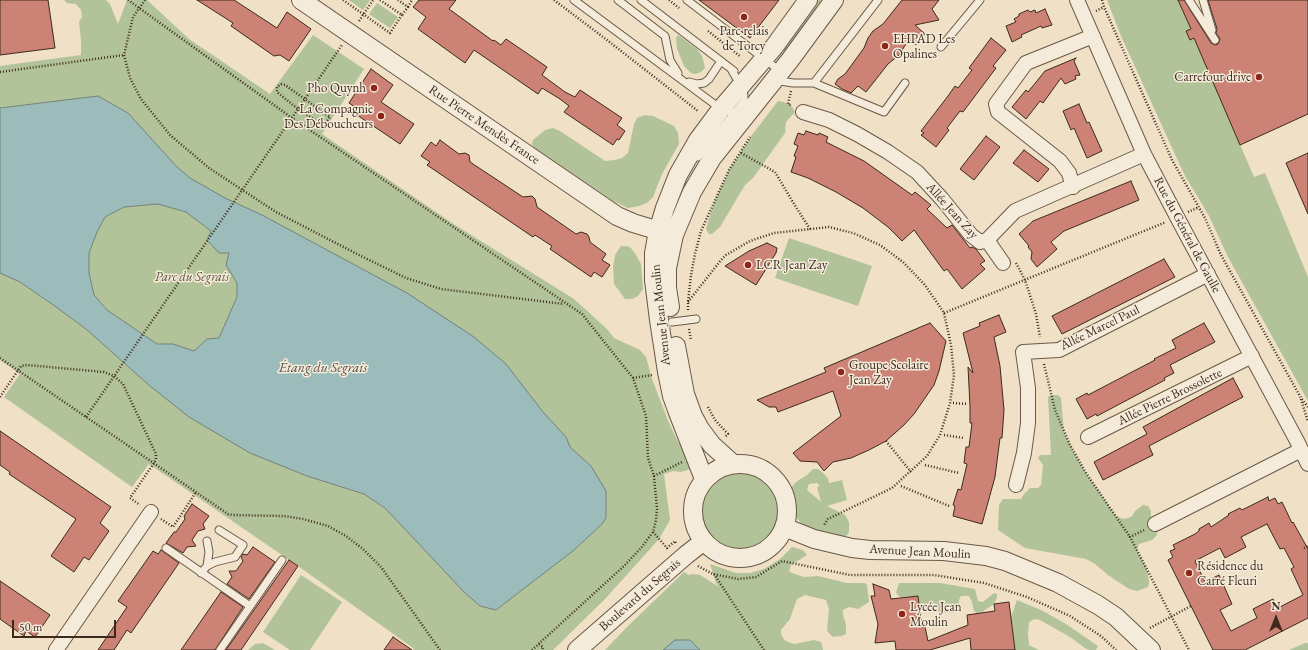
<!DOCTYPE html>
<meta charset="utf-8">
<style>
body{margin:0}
#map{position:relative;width:1308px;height:650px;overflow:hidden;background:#efe0c6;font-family:"EB Garamond",serif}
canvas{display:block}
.north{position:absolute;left:1256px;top:598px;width:40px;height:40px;-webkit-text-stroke:3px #f5ebda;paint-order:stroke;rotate:0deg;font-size:11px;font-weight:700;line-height:16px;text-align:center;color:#3d2a1d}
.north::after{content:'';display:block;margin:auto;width:14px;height:18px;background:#3d2a1d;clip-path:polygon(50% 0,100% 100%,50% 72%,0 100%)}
.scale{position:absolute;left:12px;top:620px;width:104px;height:18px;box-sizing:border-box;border:2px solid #3d2a1d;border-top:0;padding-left:5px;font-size:12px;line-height:14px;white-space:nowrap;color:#3d2a1d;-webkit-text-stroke:3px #f5ebda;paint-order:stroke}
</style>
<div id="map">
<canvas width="1308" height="650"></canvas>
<div class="north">N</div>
<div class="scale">50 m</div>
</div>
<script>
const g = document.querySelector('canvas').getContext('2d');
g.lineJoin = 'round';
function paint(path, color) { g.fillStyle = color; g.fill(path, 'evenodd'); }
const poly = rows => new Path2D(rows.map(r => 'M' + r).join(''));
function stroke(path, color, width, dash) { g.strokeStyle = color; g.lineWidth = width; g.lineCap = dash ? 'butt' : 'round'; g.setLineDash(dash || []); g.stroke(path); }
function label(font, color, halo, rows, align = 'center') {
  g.font = font + ' "EB Garamond",serif'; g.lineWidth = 3; g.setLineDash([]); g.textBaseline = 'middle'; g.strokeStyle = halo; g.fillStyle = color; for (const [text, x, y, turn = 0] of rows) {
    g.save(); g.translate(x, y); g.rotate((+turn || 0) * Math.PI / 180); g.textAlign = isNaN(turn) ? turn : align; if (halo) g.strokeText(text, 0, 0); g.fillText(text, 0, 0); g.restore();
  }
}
paint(poly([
 [64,0,106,0,110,4,118,24,127,0,147,0,189,39,270,94,313,35,364,69,322,134,452,223,574,299,607,329,614,338,640,350,646,357,652,379,669,423,678,442,692,461,694,468,681,472,673,471,664,474,670,520,659,539,605,599,553,650,414,650,413,648,298,566,149,464,132,487,4,397,20,374,0,360,0,66,81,55,81,40,79,22,82,17,81,10,76,4,67,3],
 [349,0,370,0,363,10],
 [817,0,824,0,786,52,783,50],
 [1107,0,1178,0,1191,29,1186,31,1190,40,1194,38,1254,177,1265,173,1308,277,1308,401,1228,257,1209,216,1184,174,1121,36],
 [377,3,398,17,390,28,369,14],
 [678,35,697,49,702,56,705,68,701,72,695,74,691,73,684,66,677,49,676,38],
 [778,101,784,102,791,105,795,112,786,122,785,133,753,178,745,185,720,227,712,234,709,234,706,229,712,208,729,170,752,135],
 [645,115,653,116,674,126,678,133,679,144,662,174,653,197,647,203,639,206,628,208,613,201,533,147,532,144,533,140,545,130,553,128,560,131,605,161,615,160,622,158,628,153,634,124,637,118],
 [789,238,872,266,858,306,775,278],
 [621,246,627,246,631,248,636,255,641,264,643,289,638,296,632,299,625,299,614,284,613,267,615,255],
 [1051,395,1058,395,1061,398,1064,432,1070,445,1086,473,1116,516,1123,519,1128,518,1132,516,1135,511,1143,505,1148,506,1151,511,1151,519,1157,529,1157,535,1152,540,1139,544,1137,550,1147,569,1149,582,1148,587,1137,591,1129,589,1108,575,1095,564,1086,559,1025,548,998,530,999,505,1003,499,1021,499,1024,494,1030,488,1038,488,1041,485,1043,465,1038,458,1040,455,1051,455,1048,397],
 [813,469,818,469,821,471,828,478,829,483,842,480,847,500,827,506,845,515,849,522,849,532,845,538,829,536,810,528,800,522,795,516,791,495,791,488,796,482,807,475],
 [817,483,820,486,817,487,821,502,807,490,809,484],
 '702 511a38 38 0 1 1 76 0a38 38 0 1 1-76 0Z',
 [792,547,803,550,807,555,791,565,789,571,792,573,804,577,818,576,847,583,865,583,867,585,869,602,858,609,849,607,843,610,843,615,846,624,846,634,842,636,833,637,827,631,829,609,826,600,805,595,797,599,790,619,781,630,781,634,783,638,786,641,794,644,814,640,821,642,823,650,605,650,627,627,684,572,689,575,692,574,700,575,719,587,716,583,710,564,736,573,750,573,764,569,780,559],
 [301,575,342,602,310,650,290,650,263,632],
 [899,583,940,583,975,589,978,601,983,602,994,593,997,594,997,597,994,604,982,612,977,613,974,611,972,602,969,596,961,596,959,600,959,607,957,612,951,613,934,611,919,605,918,596,900,597,896,593],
 [1017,600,1041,610,1066,624,1098,646,1096,650,1089,650,1085,648,1070,637,1040,620,1034,619,1029,622,1028,634,1029,645,1039,650,1015,650,1011,617],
 [263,643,275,650,248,650,255,644],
 [1305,643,1308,643,1308,650,1289,650]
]), '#b2c39a');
const water = poly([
 [98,96,128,113,176,166,190,178,225,198,262,215,407,293,474,337,506,364,543,412,566,437,570,447,591,466,606,491,606,518,602,524,574,550,496,610,480,606,465,593,385,508,364,494,307,476,250,453,189,417,150,386,86,329,52,304,20,282,0,273,0,108,98,96],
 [158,204,186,212,211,231,207,240,219,253,229,253,226,265,237,283,237,297,219,338,207,339,194,351,173,344,157,344,107,310,94,295,89,273,89,253,97,232,105,217,124,207,158,204],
 [675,640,690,640,700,650,663,650,675,640]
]);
paint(water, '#9bbcbb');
stroke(water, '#75827c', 1);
const building = poly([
 [0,0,48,0,55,48,0,55,0,0],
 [197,0,234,0,277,28,287,12,311,29,289,61,280,55,274,56,231,26,233,23,197,0],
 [419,0,456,0,449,9,493,41,494,40,501,45,506,39,547,67,542,75,565,92,575,97,580,90,622,118,617,125,625,131,619,140,617,139,613,145,564,112,569,106,560,99,542,88,538,94,474,50,465,63,418,29,426,17,413,7,419,0],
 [699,0,779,0,750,38,699,0],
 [902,0,939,0,932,9,939,20,915,25,925,34,916,45,909,39,899,55,888,64,866,92,858,86,851,93,842,89,835,84,838,79,845,74,864,48,868,38,873,31,883,24,902,0],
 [1178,0,1184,0,1211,43,1215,45,1218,44,1220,39,1216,33,1217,29,1208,0,1308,0,1308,114,1240,145,1194,38,1190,40,1186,31,1191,29,1178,0],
 [1045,9,1052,25,1042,28,1041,26,1021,35,1022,37,1012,42,1006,26,1016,22,1014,19,1019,16,1019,14,1028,10,1030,12,1035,10,1036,13,1045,9],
 [991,38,1006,50,993,66,996,68,963,112,960,111,947,128,949,130,936,147,921,135,924,133,921,131,948,96,955,86,958,88,972,70,969,68,991,38],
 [1076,58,1074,61,1080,75,1075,76,1076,79,1065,84,1061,78,1043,103,1040,101,1026,119,1012,107,1026,90,1028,92,1045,71,1076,58],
 [371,69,393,85,381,102,414,124,400,144,357,115,356,108,349,103,371,69],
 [1079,104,1087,123,1089,122,1102,151,1087,158,1074,128,1071,130,1063,111,1079,104],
 [806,131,818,135,819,133,828,137,826,142,864,161,912,195,915,192,931,205,927,209,947,228,952,225,970,248,972,247,976,249,985,261,980,264,985,269,962,289,947,269,944,271,914,230,902,241,888,227,863,208,836,192,808,178,791,172,796,157,794,156,798,146,794,144,798,133,804,135,806,131],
 [986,136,1000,147,974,180,960,169,986,136],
 [440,140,459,154,465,153,469,155,470,162,523,197,532,196,535,199,537,207,576,234,581,232,587,234,589,237,590,242,606,254,602,260,610,265,602,277,594,272,591,277,550,249,552,246,535,235,533,237,427,165,430,162,421,156,431,142,436,146,440,140],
 [1024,150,1049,169,1038,182,1013,163,1024,150],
 [1308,153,1308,214,1286,163,1308,153],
 [1131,181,1139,200,1064,231,1051,242,1057,249,1037,267,1031,259,1032,252,1028,247,1029,246,1019,234,1033,221,1131,181],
 [767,243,777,248,776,253,756,285,725,266,749,251,767,243],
 [1164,259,1175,277,1062,334,1052,316,1164,259],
 [999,315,1006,332,994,337,1000,366,1004,410,1002,438,1000,438,995,477,982,524,953,516,955,506,953,505,958,489,961,490,967,464,964,463,966,447,969,447,972,423,970,423,970,406,968,367,973,373,963,333,980,326,979,323,999,315],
 [930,323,946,341,939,371,934,385,914,414,904,425,886,441,869,450,851,458,833,462,824,471,817,462,800,461,793,453,841,416,833,391,778,412,776,407,769,407,757,400,826,372,824,368,930,323],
 [1204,323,1215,342,1170,365,1174,373,1164,378,1165,380,1097,416,1096,414,1087,419,1076,399,1087,393,1088,395,1155,360,1154,359,1176,348,1172,340,1204,323],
 [1233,378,1243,397,1149,446,1153,455,1103,480,1094,462,1147,434,1143,427,1233,378],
 [0,431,111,507,100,523,109,531,89,560,84,557,74,572,51,556,76,519,9,474,10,472,0,465,0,431],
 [1268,497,1269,501,1275,498,1278,504,1282,502,1292,523,1293,522,1308,549,1308,618,1245,650,1213,650,1168,560,1173,557,1170,551,1175,549,1173,545,1195,534,1199,531,1199,529,1209,523,1211,527,1229,515,1228,514,1240,508,1242,510,1268,497],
 [1267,524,1280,549,1284,548,1294,567,1291,569,1303,595,1278,608,1273,599,1253,609,1257,618,1231,631,1220,610,1232,604,1219,575,1205,582,1195,561,1220,548,1225,558,1246,547,1241,537,1267,524],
 [192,504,209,516,203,524,205,529,198,531,192,540,196,546,187,547,183,553,166,543,174,532,176,532,185,519,184,516,192,504],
 [253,547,275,562,249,599,227,584,232,577,229,571,236,571,243,561,241,557,243,554,247,555,253,547],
 [161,550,179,563,131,633,127,630,114,650,98,650,127,607,118,601,153,551,158,554,161,550],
 [289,560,298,566,241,650,226,650,289,560],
 [0,581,50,615,35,637,26,631,24,636,0,619,0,581],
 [873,584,889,590,891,599,918,596,922,627,925,627,928,641,968,625,967,615,995,611,994,604,1009,602,1015,650,971,650,970,638,930,650,896,650,895,641,875,643,878,624,871,596,875,596,873,584],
 [221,592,243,607,215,650,181,650,221,592],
 [393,637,412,650,384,650,393,637]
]);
paint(building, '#cc8275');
stroke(building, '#3d2a1d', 1);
const service = poly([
 [574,0,721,109,745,116],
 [618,0,665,36,670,60,678,73],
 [641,0,734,71],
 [687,0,780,71],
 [1189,0,1215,40],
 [1203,0,1212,30],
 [941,47,980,0],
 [774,80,793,83,814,83,884,112,905,83],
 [689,82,697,84,704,83,709,79,721,61],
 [814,83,878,0],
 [698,157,744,101,744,95,741,86,731,69],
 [672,322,696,319],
 [166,548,250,606],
 [207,566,209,552,207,541],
 [201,573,207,566,215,562,235,557,243,545,219,530],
 [220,650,282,560]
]);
const minor = poly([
 [1077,0,1144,154,1177,217,1297,441,1308,464],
 [803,112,829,120,857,134,888,152,917,172,942,199,971,235,980,242,987,240,1015,211,1144,154],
 [1073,187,1069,173,1060,161,998,112,996,104,1026,63,1093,36],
 [987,240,1003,263],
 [1088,437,1252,356],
 [1016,485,1024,453,1028,423,1028,388,1023,352,1059,350,1208,274],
 [1155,524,1301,450],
 [56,650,151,512]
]);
const tertiary = poly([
 [301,0,617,216,633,223,669,234],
 [670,307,667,288,667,268,674,235,692,192,712,158,790,60,834,0],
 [676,346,685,394,693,416,700,429,712,445,733,464],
 '693 511a47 47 0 1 1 94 0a47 47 0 1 1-94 0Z',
 [704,479,677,410,672,396,667,372,659,320,654,280,654,253,658,231,665,208,678,175,698,140,721,109,774,47,808,0],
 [784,527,814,539,852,548,870,550,944,551,986,556,1005,561,1058,583,1098,605,1116,617,1151,650],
 [577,650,686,555,704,541]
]);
stroke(service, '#6a5847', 9);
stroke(minor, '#6a5847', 16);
stroke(tertiary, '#6a5847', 20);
stroke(poly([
 [128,0,292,118,582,314,633,378,646,416,648,458,654,476,657,509,656,520,653,532,641,548,624,566,532,650],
 [145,0,133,17,124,55,130,78,141,99,170,135,209,168,276,212,359,255,406,278,441,289,564,304],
 [343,0,390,33,402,15],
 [380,0,402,15,408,7,398,0],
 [554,0,607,40,698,111],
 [669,0,679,8],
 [1102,0,1104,7,1172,160,1205,218,1221,255,1301,398,1308,407],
 [408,7,412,0],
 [1096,11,1104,7],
 [359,21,373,0],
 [708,31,741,57],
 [0,72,124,55],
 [281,84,285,85,330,117,324,126,298,109,277,92,277,87,281,84],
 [791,91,788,104,792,106],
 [741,153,775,172,794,204,810,229],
 [1188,212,1199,207],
 [1016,263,1025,280,1036,314,1040,337],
 [688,302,721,260,726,255,750,241,774,233,829,227,853,233,880,245,903,262,925,285,944,313,951,345,954,375,950,403,940,435,927,456,892,488,828,519,824,525],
 [688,310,688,302,691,275,695,254,701,231,729,170,750,137],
 [944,313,1166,222],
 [689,329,691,340],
 [0,358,228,514,232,515,284,516,303,519,328,526,346,536,363,549,381,567,440,650],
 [1044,364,1055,410,1070,445,1086,473,1130,537],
 [633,378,652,375],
 [0,397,21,366,27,365,104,372,114,376,123,384,156,454,156,459,154,463,130,498,140,505],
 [1301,399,1308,422],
 [953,403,968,404],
 [708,407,715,420,728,434,725,437],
 [86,417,342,45],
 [944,435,964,438],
 [886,441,911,472],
 [925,465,959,473],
 [654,476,682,462],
 [901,486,949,506],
 [161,519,173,527,196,492],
 [1144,530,1130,537,1189,650],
 [653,532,667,548,675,541,676,543],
 [1304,548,1308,546],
 [698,566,713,574,738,579,756,577,782,561,850,575,934,575,984,583,1027,597,1070,616,1101,636,1116,650],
 [714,574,764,650],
 [1150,628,1191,606],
 [539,644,543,647,542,650]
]), '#3d2a1d', 2.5, [1, 2]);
stroke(service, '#f5ebda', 7);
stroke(minor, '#f5ebda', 14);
stroke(tertiary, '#f5ebda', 18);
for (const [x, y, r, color] of [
 [744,17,4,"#8f2418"],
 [885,46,4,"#8f2418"],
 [1259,77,4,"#8f2418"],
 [374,88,4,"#8f2418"],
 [381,116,4,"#8f2418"],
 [748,265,4,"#8f2418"],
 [841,372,4,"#8f2418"],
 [1189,573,4,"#8f2418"],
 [902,614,4,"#8f2418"]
]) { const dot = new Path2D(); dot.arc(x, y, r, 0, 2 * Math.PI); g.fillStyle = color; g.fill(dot); stroke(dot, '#f5ebda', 1.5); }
label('13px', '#3d2a1d', '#f5ebda', [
 ["Parc relais",744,31,"center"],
 ["de Torcy",744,46,"center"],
 ["EHPAD Les",893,39],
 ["Opalines",893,54],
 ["Carrefour drive",1251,77,"right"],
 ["Pho Quynh",366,88,"right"],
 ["La Compagnie",373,109,"right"],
 ["Des Déboucheurs",373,124,"right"],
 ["LCR Jean Zay",756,265],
 ["Groupe Scolaire",849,365],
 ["Jean Zay",849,380],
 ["Résidence du",1197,566],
 ["Carré Fleuri",1197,581],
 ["Lycée Jean",910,607],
 ["Moulin",910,622]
], 'left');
label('13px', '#3d2a1d', '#f5ebda', [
 ["Rue Pierre Mendès France",484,125,34],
 ["Allée Jean Zay",952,211,48],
 ["Rue du Général de Gaulle",1187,235,62],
 ["Avenue Jean Moulin",661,315,-96],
 ["Allée Marcel Paul",1100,328,-26],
 ["Allée Pierre Brossolette",1170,397,-26],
 ["Avenue Jean Moulin",920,552,3],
 ["Boulevard du Segrais",640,595,-41]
]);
label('italic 13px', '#5a503c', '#f5ebda', [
 ["Parc du Segrais",192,277]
]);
label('italic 14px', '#544e44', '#f5ebda', [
 ["Étang du Segrais",323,368]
]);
</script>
